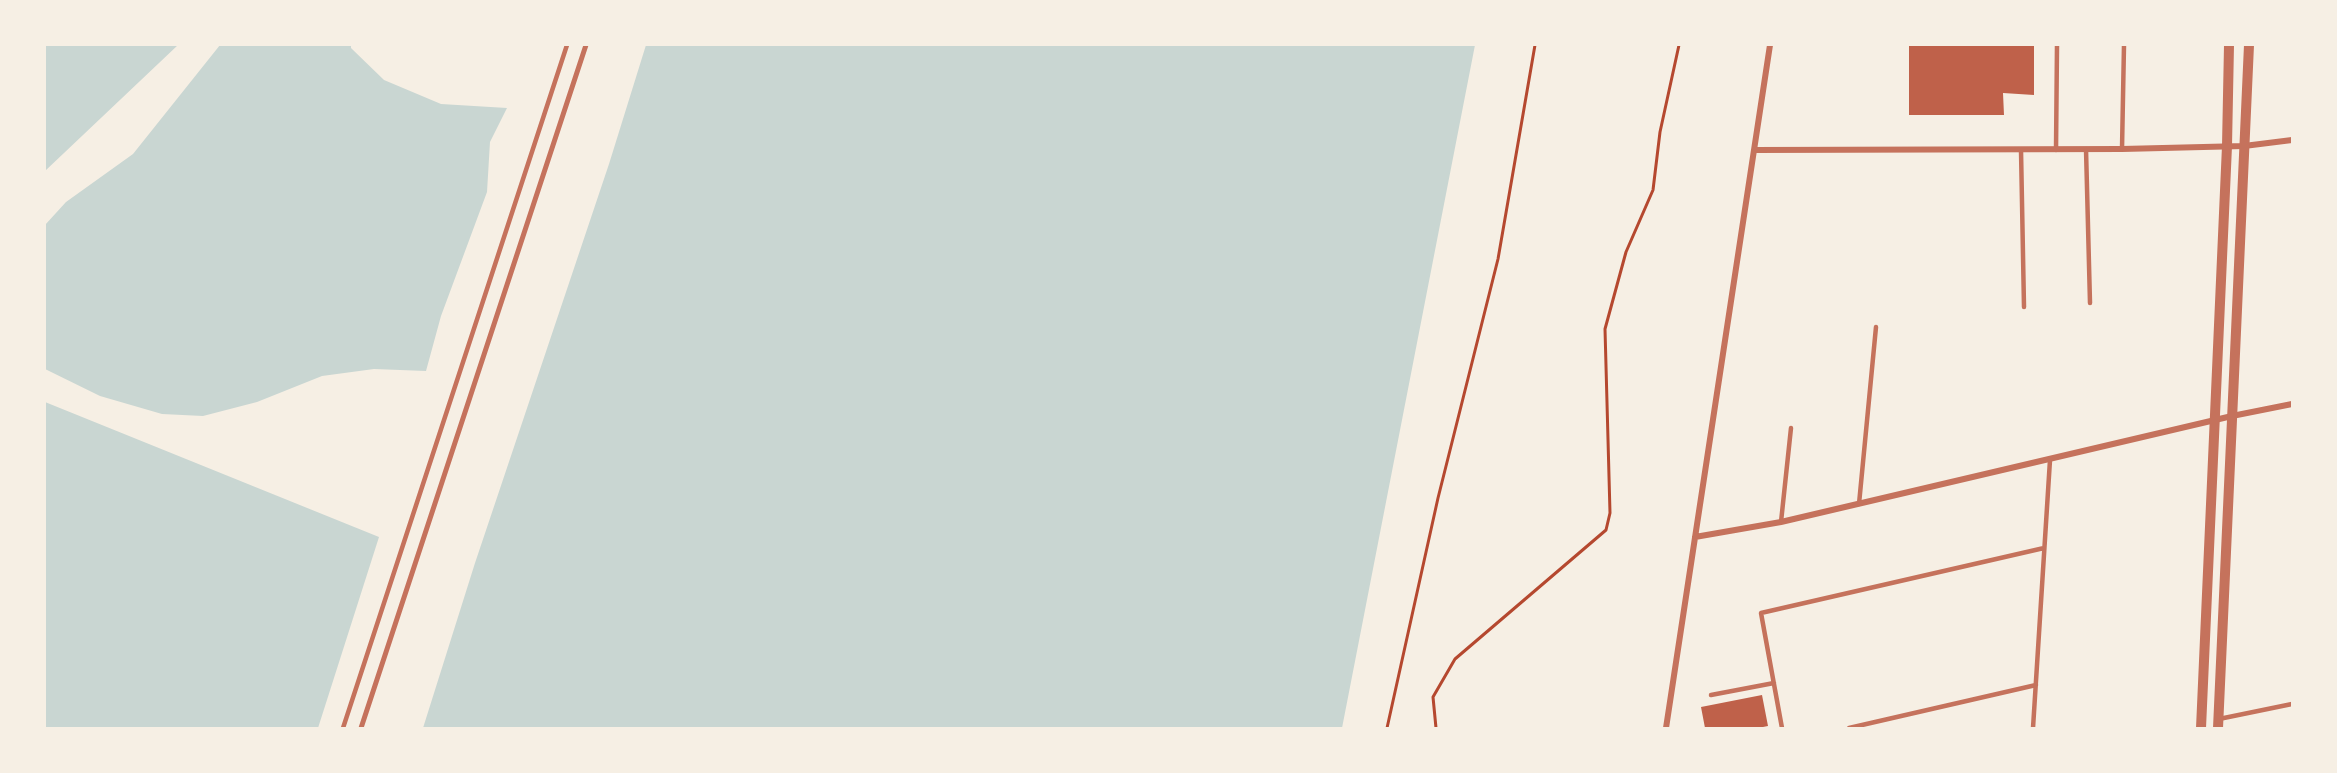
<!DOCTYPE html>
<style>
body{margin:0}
#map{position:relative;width:2337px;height:773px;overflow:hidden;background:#f6efe4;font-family:Overpass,sans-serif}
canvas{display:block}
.frame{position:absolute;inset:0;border:46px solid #f6efe4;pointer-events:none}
</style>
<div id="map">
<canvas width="2337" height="773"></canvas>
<div class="frame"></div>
</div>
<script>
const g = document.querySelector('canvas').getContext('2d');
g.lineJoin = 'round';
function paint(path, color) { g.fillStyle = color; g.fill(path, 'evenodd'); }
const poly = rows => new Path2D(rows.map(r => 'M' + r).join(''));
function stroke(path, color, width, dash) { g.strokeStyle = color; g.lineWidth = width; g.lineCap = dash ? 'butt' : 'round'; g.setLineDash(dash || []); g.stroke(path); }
paint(poly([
 [45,45,178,45,45,171],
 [220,45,351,45,351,48,384,80,441,104,507,108,490,142,487,192,441,316,426,371,374,369,322,376,257,402,203,416,162,414,100,396,45,369,45,225,66,202,133,154],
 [646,45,1475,45,1342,728,423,728,475,563,609,164],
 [45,402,379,537,318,728,45,728]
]), '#c9d6d2');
paint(poly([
 [1909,45,2034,45,2034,95,2003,93,2004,115,1909,115],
 [1762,695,1768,726,1758,728,1705,728,1701,707]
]), '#bf614a');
stroke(poly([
 [1387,728,1438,498,1498,259,1535,45],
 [1436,728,1433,697,1455,659,1606,530,1610,513,1605,329,1626,252,1653,190,1660,132,1679,45]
]), '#b5482f', 3);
stroke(poly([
 [2086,149,2090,303],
 [2122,149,2124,45],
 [2021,150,2024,307],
 [2056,150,2057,45],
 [1859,504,1876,327],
 [1781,522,1791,428],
 [1711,695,1774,683],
 [2219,719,2292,704],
 [343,728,567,45],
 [1782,728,1761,613,2044,548],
 [1849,728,2036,685],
 [2033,728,2050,460]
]), '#c5725c', 4.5);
stroke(poly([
 [361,728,586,45]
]), '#c5725c', 5);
stroke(poly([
 [1754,150,2122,149,2244,146,2292,140],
 [1695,537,1781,522,2232,416,2292,404],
 [1666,728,1770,45]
]), '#c5725c', 6);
stroke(poly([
 [2201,728,2227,146,2229,45],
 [2218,728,2249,45]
]), '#c5725c', 10);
</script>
